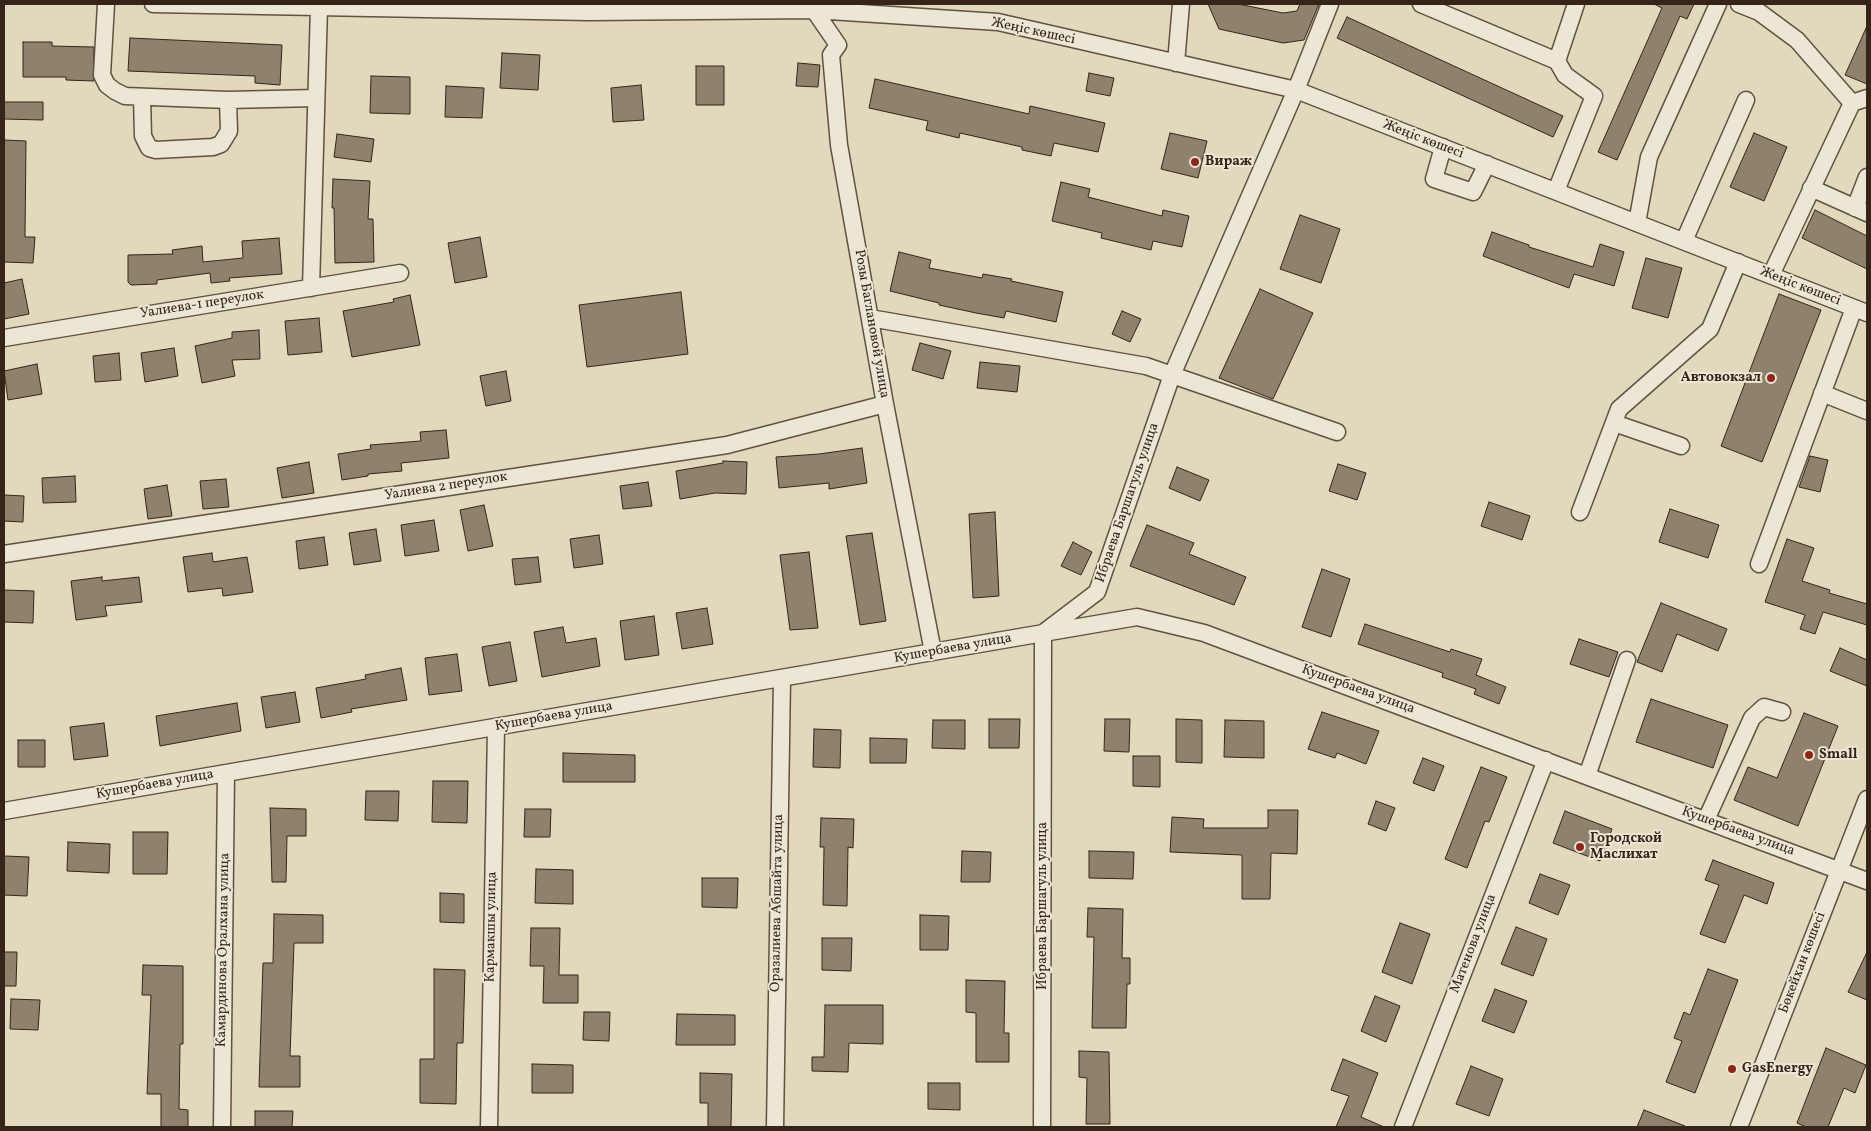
<!DOCTYPE html>
<meta charset="utf-8">
<style>
body{margin:0}
#map{position:relative;width:1871px;height:1131px;overflow:hidden;background:#e2d9bd;font-family:Vollkorn,serif}
canvas{display:block}
.frame{position:absolute;inset:0;border:5px solid #352417;pointer-events:none}
</style>
<div id="map">
<canvas width="1871" height="1131"></canvas>
<div class="frame"></div>
</div>
<script>
const g = document.querySelector('canvas').getContext('2d');
g.lineJoin = 'round';
function paint(path, color) { g.fillStyle = color; g.fill(path, 'evenodd'); }
const poly = rows => new Path2D(rows.map(r => 'M' + r).join(''));
function stroke(path, color, width, dash) { g.strokeStyle = color; g.lineWidth = width; g.lineCap = dash ? 'butt' : 'round'; g.setLineDash(dash || []); g.stroke(path); }
function label(font, color, halo, rows, align = 'center') {
  g.font = font + ' Vollkorn,serif'; g.lineWidth = 4; g.setLineDash([]); g.textBaseline = 'middle'; g.strokeStyle = halo; g.fillStyle = color; for (const [text, x, y, turn = 0] of rows) {
    g.save(); g.translate(x, y); g.rotate((+turn || 0) * Math.PI / 180); g.textAlign = isNaN(turn) ? turn : align; if (halo) g.strokeText(text, 0, 0); g.fillText(text, 0, 0); g.restore();
  }
}
const building = poly([
 [1208,4,1238,4,1283,13,1297,11,1300,4,1319,4,1304,40,1283,43,1219,29,1208,4],
 [1654,4,1694,4,1687,19,1680,16,1617,160,1598,152,1662,8,1654,4],
 [1347,17,1563,116,1553,137,1337,38,1347,17],
 [1867,26,1867,84,1845,75,1867,26],
 [130,38,282,45,280,85,255,83,255,76,128,71,130,38],
 [23,42,52,42,52,46,94,47,94,81,66,80,66,77,23,77,23,42],
 [502,53,540,55,538,90,500,88,502,53],
 [798,63,820,65,818,87,796,86,798,63],
 [696,66,724,66,724,105,696,105,696,66],
 [1089,73,1114,78,1110,96,1086,91,1089,73],
 [371,76,410,77,410,114,370,113,371,76],
 [875,79,1029,114,1030,106,1105,123,1098,152,1054,143,1051,156,1022,150,1022,147,960,133,959,138,926,130,928,121,869,108,875,79],
 [641,85,644,120,613,122,611,88,641,85],
 [446,86,484,88,482,118,445,117,446,86],
 [4,102,43,102,43,120,4,119,4,102],
 [1170,133,1207,141,1198,178,1161,169,1170,133],
 [1754,133,1787,147,1764,201,1730,187,1754,133],
 [337,134,374,139,371,162,334,157,337,134],
 [4,140,26,141,25,237,35,237,33,263,4,262,4,140],
 [333,179,370,181,368,219,373,219,374,262,335,263,334,208,332,208,333,179],
 [1061,182,1090,189,1088,197,1162,216,1163,210,1189,216,1182,247,1153,241,1151,250,1101,238,1102,233,1052,221,1061,182],
 [1815,210,1867,236,1867,269,1802,238,1815,210],
 [1300,215,1340,229,1321,283,1280,269,1300,215],
 [1492,232,1529,245,1529,247,1593,267,1600,244,1624,252,1614,286,1574,274,1569,288,1483,256,1492,232],
 [480,237,487,277,455,283,448,243,480,237],
 [279,238,282,274,229,278,230,281,211,283,210,273,157,280,157,284,131,285,128,282,128,255,173,254,172,250,202,246,203,262,243,258,242,241,279,238],
 [899,252,931,260,929,268,982,278,983,274,1012,279,1011,281,1063,292,1056,322,1006,311,1004,318,976,313,939,305,939,303,890,291,899,252],
 [1646,258,1682,268,1668,318,1632,308,1646,258],
 [22,279,29,314,4,319,4,283,22,279],
 [1260,289,1313,313,1273,399,1219,378,1260,289],
 [681,292,688,354,587,367,579,305,681,292],
 [1779,294,1821,310,1762,462,1721,446,1779,294],
 [410,295,420,345,352,357,343,311,394,302,393,299,410,295],
 [1122,311,1141,319,1130,342,1112,334,1122,311],
 [319,318,322,352,288,355,285,321,319,318],
 [259,330,260,359,232,360,235,376,202,383,195,346,232,338,232,332,259,330],
 [920,343,951,351,943,379,912,370,920,343],
 [174,348,178,376,145,382,141,353,174,348],
 [119,353,121,380,95,382,93,356,119,353],
 [980,362,1020,366,1017,392,977,388,980,362],
 [37,364,42,394,8,400,4,371,37,364],
 [506,371,511,401,486,406,480,376,506,371],
 [446,430,449,458,401,463,402,471,368,474,368,476,342,480,338,454,371,449,370,445,421,441,420,432,446,430],
 [862,448,867,483,829,489,829,483,779,488,776,457,819,454,862,448],
 [1810,456,1828,460,1820,492,1799,487,1810,456],
 [723,461,747,462,746,494,715,493,680,499,676,471,723,463,723,461],
 [309,462,314,493,282,498,277,468,309,462],
 [1338,464,1366,473,1357,500,1329,491,1338,464],
 [1177,467,1209,480,1200,501,1169,488,1177,467],
 [75,476,76,502,43,503,42,478,75,476],
 [226,479,229,507,203,509,200,481,226,479],
 [648,482,652,506,623,509,620,486,648,482],
 [167,485,172,516,148,519,144,489,167,485],
 [4,495,24,496,23,522,4,521,4,495],
 [1489,502,1530,516,1522,540,1481,526,1489,502],
 [484,505,493,546,468,551,460,510,484,505],
 [1670,509,1719,525,1708,558,1659,542,1670,509],
 [995,512,999,596,973,598,969,514,995,512],
 [434,520,439,551,405,556,401,525,434,520],
 [1147,525,1194,543,1189,554,1246,577,1234,605,1130,566,1147,525],
 [376,529,381,561,354,565,349,533,376,529],
 [872,533,886,621,860,625,846,536,872,533],
 [599,535,603,564,574,568,570,539,599,535],
 [324,537,328,565,299,569,296,541,324,537],
 [1787,539,1814,548,1802,581,1830,590,1829,593,1867,604,1867,625,1823,612,1815,634,1800,629,1805,615,1765,602,1787,539],
 [1073,542,1092,552,1081,575,1061,566,1073,542],
 [809,552,818,628,790,630,780,555,809,552],
 [212,553,213,562,247,557,253,592,223,596,222,588,188,592,183,557,212,553],
 [538,557,541,582,515,585,512,559,538,557],
 [1322,569,1350,579,1331,637,1302,627,1322,569],
 [102,577,102,581,139,577,142,602,105,606,107,616,76,620,71,581,102,577],
 [4,590,34,591,33,623,4,622,4,590],
 [1661,603,1727,629,1718,651,1677,634,1662,672,1637,662,1661,603],
 [707,608,713,644,682,649,676,613,707,608],
 [654,616,659,655,625,660,620,621,654,616],
 [1365,624,1450,652,1451,649,1482,659,1476,675,1506,687,1499,704,1474,694,1476,689,1442,677,1443,673,1358,644,1365,624],
 [563,627,566,643,596,638,600,666,542,677,534,632,563,627],
 [1579,639,1618,652,1609,677,1570,664,1579,639],
 [510,642,517,681,489,686,482,647,510,642],
 [1840,648,1867,660,1867,686,1830,671,1840,648],
 [457,654,462,691,429,695,425,658,457,654],
 [401,668,407,700,351,709,352,712,321,718,316,688,366,679,365,675,401,668],
 [295,692,300,722,266,728,261,697,295,692],
 [1651,699,1728,725,1713,768,1636,742,1651,699],
 [237,703,241,731,160,746,156,716,237,703],
 [1322,712,1379,731,1366,764,1337,753,1335,758,1308,749,1322,712],
 [1804,713,1838,726,1798,826,1734,800,1748,767,1777,778,1804,713],
 [989,719,1020,719,1019,748,989,748,989,719],
 [1105,719,1130,719,1129,752,1104,751,1105,719],
 [1176,719,1202,720,1202,763,1176,762,1176,719],
 [933,720,965,720,965,749,932,748,933,720],
 [1225,720,1264,721,1264,758,1224,757,1225,720],
 [104,723,108,756,74,760,70,727,104,723],
 [814,729,841,730,840,768,813,767,814,729],
 [870,738,907,739,906,763,870,763,870,738],
 [18,740,45,740,45,767,18,767,18,740],
 [563,753,635,755,635,782,563,782,563,753],
 [1133,756,1160,756,1160,787,1133,786,1133,756],
 [1423,758,1444,766,1434,791,1413,783,1423,758],
 [1481,767,1507,777,1489,822,1485,821,1467,868,1445,859,1481,767],
 [433,781,468,781,467,823,432,822,433,781],
 [366,791,399,791,398,821,365,820,366,791],
 [1376,801,1395,808,1386,831,1368,824,1376,801],
 [270,808,306,809,306,836,287,836,286,882,272,882,270,808],
 [525,809,551,809,550,837,524,837,525,809],
 [1268,810,1298,810,1297,854,1271,853,1270,899,1242,899,1242,855,1170,852,1172,817,1204,819,1203,828,1268,828,1268,810],
 [1565,811,1612,829,1600,861,1553,843,1565,811],
 [821,818,854,819,853,848,848,847,847,906,823,905,824,847,820,847,821,818],
 [133,832,168,832,167,874,133,874,133,832],
 [68,842,110,844,109,873,67,871,68,842],
 [962,851,991,852,990,882,961,882,962,851],
 [1089,851,1134,852,1133,879,1089,878,1089,851],
 [4,856,29,857,27,896,4,895,4,856],
 [1713,860,1774,883,1767,904,1744,895,1725,943,1700,934,1719,885,1705,880,1713,860],
 [536,869,573,870,573,904,535,903,536,869],
 [1540,874,1570,885,1558,915,1529,903,1540,874],
 [702,878,738,878,737,908,702,907,702,878],
 [440,893,464,894,464,923,440,922,440,893],
 [1088,908,1123,909,1122,958,1130,958,1130,984,1127,984,1126,1028,1092,1028,1094,937,1087,937,1088,908],
 [274,914,323,915,323,943,294,943,290,1056,300,1056,300,1087,259,1087,263,963,273,963,274,914],
 [920,915,949,916,948,950,920,950,920,915],
 [1400,923,1430,934,1412,984,1382,972,1400,923],
 [1516,927,1547,939,1533,976,1501,964,1516,927],
 [531,928,560,928,559,975,578,975,578,1003,543,1003,544,966,530,966,531,928],
 [822,938,852,938,851,971,822,970,822,938],
 [4,952,17,952,16,986,4,986,4,952],
 [1867,952,1867,1000,1848,992,1867,952],
 [143,965,183,966,183,1044,180,1044,179,1109,188,1110,188,1127,161,1127,161,1094,147,1094,151,995,142,995,143,965],
 [434,969,465,970,463,1043,457,1043,456,1104,420,1103,420,1059,434,1059,434,969],
 [1708,969,1738,980,1695,1093,1666,1082,1682,1041,1674,1038,1684,1012,1690,1015,1708,969],
 [966,980,1005,981,1004,1033,1009,1033,1009,1062,976,1062,976,1013,966,1012,966,980],
 [1495,989,1527,1001,1514,1033,1482,1021,1495,989],
 [1375,996,1400,1006,1386,1042,1361,1031,1375,996],
 [11,999,40,1000,38,1030,10,1029,11,999],
 [825,1005,883,1005,883,1044,849,1043,848,1072,812,1071,812,1057,824,1057,825,1005],
 [584,1012,610,1012,609,1041,583,1040,584,1012],
 [677,1014,735,1015,735,1045,676,1045,677,1014],
 [1826,1048,1866,1065,1855,1093,1844,1088,1828,1127,1806,1127,1797,1123,1826,1048],
 [1079,1051,1109,1052,1110,1124,1086,1124,1087,1078,1079,1077,1079,1051],
 [1343,1059,1378,1073,1361,1117,1384,1127,1336,1127,1349,1096,1331,1090,1343,1059],
 [532,1064,573,1065,573,1093,532,1093,532,1064],
 [1471,1066,1503,1079,1489,1116,1456,1104,1471,1066],
 [700,1073,732,1074,731,1127,708,1127,708,1103,700,1103,700,1073],
 [928,1083,960,1083,960,1110,928,1109,928,1083],
 [1644,1110,1685,1126,1685,1127,1637,1127,1644,1110],
 [255,1111,293,1111,292,1127,255,1127,255,1111]
]);
paint(building, '#8f826d');
stroke(building, '#352417', 1);
const minor = poly([
 [106,4,102,75,107,85,115,91,125,96,228,100,316,98],
 [153,4,589,12,814,10,998,22,1296,90,1867,313],
 [814,4,814,10,838,45,831,55,839,145,885,404,933,652],
 [1421,4,1557,61],
 [1739,4,1759,12,1797,40,1852,103],
 [1176,63,1181,4],
 [142,97,143,136,149,148,156,150,213,147,221,144,229,131,228,100],
 [1443,147,1434,179,1473,192,1487,164],
 [1811,188,1867,213],
 [1556,191,1594,96,1565,75,1557,61,1576,4],
 [1855,208,1867,177],
 [1637,223,1649,157,1718,4],
 [1684,241,1746,100],
 [1771,275,1852,103,1867,98],
 [311,288,319,7],
 [870,318,1146,366,1337,432],
 [4,338,400,273],
 [1822,393,1867,411],
 [1614,423,1681,446],
 [1580,512,1619,409,1710,329,1738,262],
 [4,554,727,445,885,404],
 [1759,564,1854,308],
 [1587,776,1627,660],
 [4,811,1137,617,1204,633,1867,881],
 [1706,820,1752,718,1764,707,1782,712],
 [222,1127,226,773],
 [489,1127,496,727],
 [775,1127,782,678],
 [1042,1127,1043,633,1097,592,1172,375,1296,90,1330,4],
 [1403,1127,1546,760],
 [1739,1127,1867,799]
]);
stroke(minor, '#605140', 19);
stroke(minor, '#ece6d4', 16);
for (const [x, y, r, color] of [
 [1195,162,5,"#8f2418"],
 [1771,378,5,"#8f2418"],
 [1809,755,5,"#8f2418"],
 [1580,847,5,"#8f2418"],
 [1732,1069,5,"#8f2418"]
]) { const dot = new Path2D(); dot.arc(x, y, r, 0, 2 * Math.PI); g.fillStyle = color; g.fill(dot); stroke(dot, '#ece6d4', 2); }
label('14px', '#352417', '#ece6d4', [
 ["Жеңіс көшесі",1033,32,12],
 ["Жеңіс көшесі",1423,140,21],
 ["Жеңіс көшесі",1800,287,21],
 ["Уалиева-1 переулок",202,305,-9],
 ["Розы Баглановой улица",871,324,80],
 ["Уалиева 2 переулок",446,487,-9],
 ["Ибраева Баршагуль улица",1128,503,-71],
 ["Кушербаева улица",953,649,-10],
 ["Кушербаева улица",1358,690,20],
 ["Кушербаева улица",554,717,-10],
 ["Кушербаева улица",155,785,-10],
 ["Кушербаева улица",1738,832,20],
 ["Оразалиева Абшайта улица",778,903,-89],
 ["Ибраева Баршагуль улица",1043,906,-90],
 ["Кармакшы улица",492,927,-89],
 ["Матенова улица",1474,944,-69],
 ["Камардинова Оралхана улица",224,950,-89],
 ["Бөкейхан көшесі",1803,963,-69]
]);
label('bold 14px', '#352417', '#ece6d4', [
 ["Вираж",1205,162],
 ["Автовокзал",1761,378,"right"],
 ["Small",1819,755],
 ["Городской",1590,839],
 ["Маслихат",1590,855],
 ["GasEnergy",1742,1069]
], 'left');
</script>
